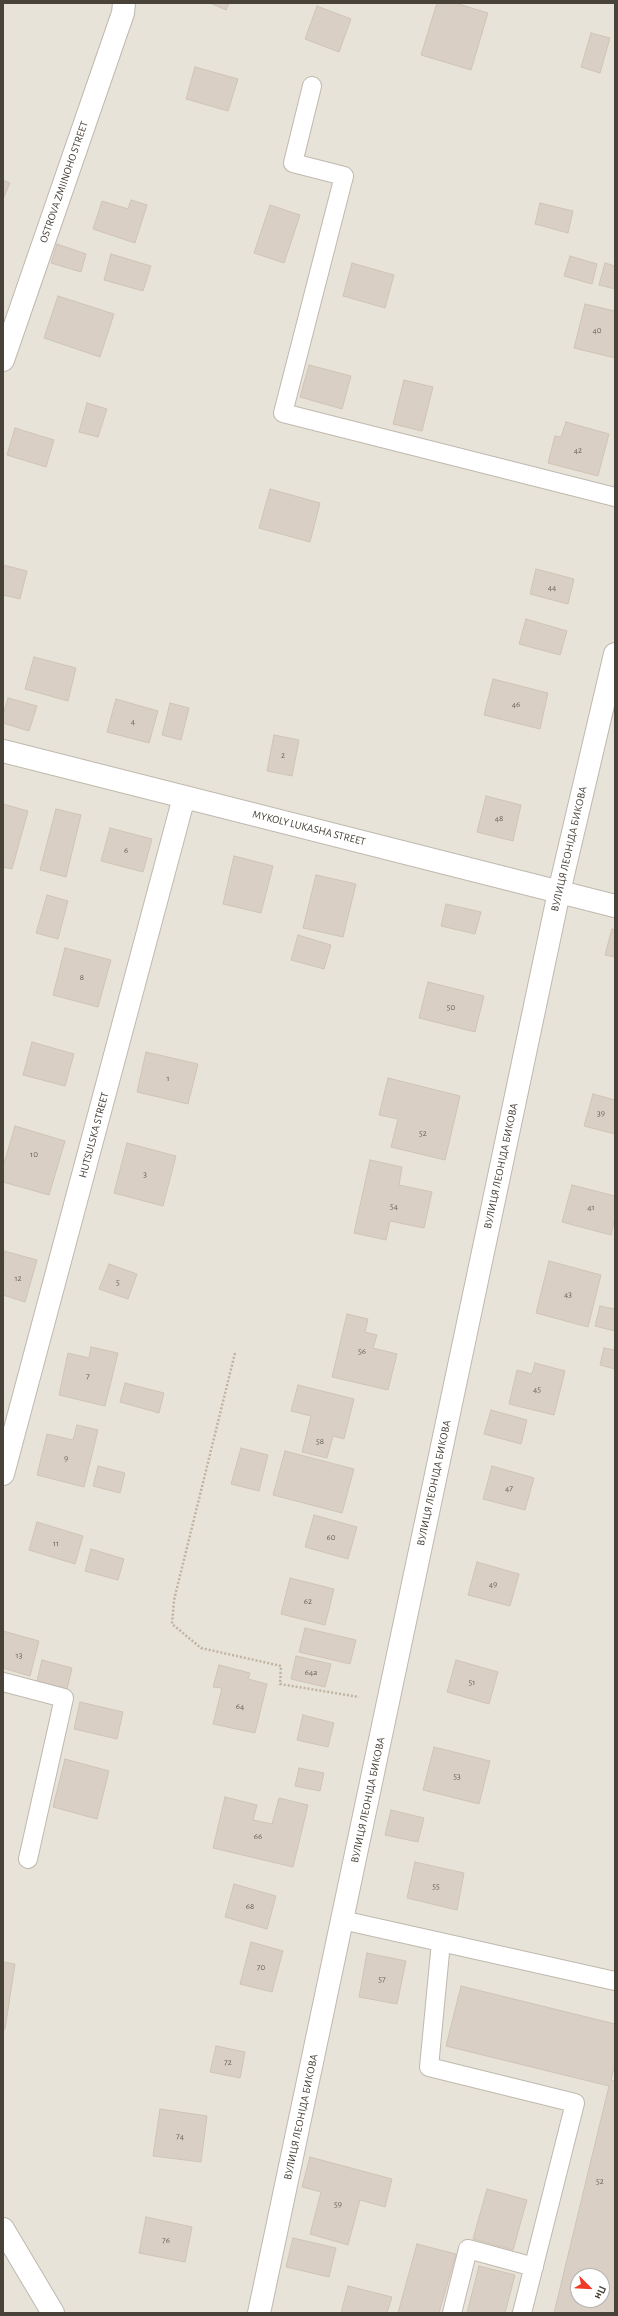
<!DOCTYPE html>
<meta charset="utf-8">
<style>
body{margin:0}
#map{position:relative;width:618px;height:2316px;overflow:hidden;background:#f5f1eb;font-family:"Alegreya Sans",sans-serif}
canvas{display:block}
.frame{position:absolute;inset:0;border:4px solid #494239;pointer-events:none}
.north{position:absolute;left:570px;top:2268px;width:40px;height:40px;box-sizing:border-box;background:#fff;border:1px solid #b6b3b0;border-radius:50%;rotate:114deg;font-size:11px;font-weight:700;line-height:16px;text-align:center;color:#494239}
.north::after{content:'';display:block;margin:auto;width:14px;height:18px;background:#f03927;clip-path:polygon(50% 0,100% 100%,50% 72%,0 100%)}
</style>
<div id="map">
<canvas width="618" height="2316"></canvas>
<div class="frame"></div>
<div class="north">Пн</div>
</div>
<script>
const g = document.querySelector('canvas').getContext('2d');
g.lineJoin = 'round';
function paint(path, color) { g.fillStyle = color; g.fill(path, 'evenodd'); }
const poly = rows => new Path2D(rows.map(r => 'M' + r).join(''));
function stroke(path, color, width, dash) { g.strokeStyle = color; g.lineWidth = width; g.lineCap = dash ? 'butt' : 'round'; g.setLineDash(dash || []); g.stroke(path); }
function label(font, color, halo, rows, align = 'center') {
  g.font = font + ' "Alegreya Sans",sans-serif'; g.lineWidth = 3.5; g.setLineDash([]); g.textBaseline = 'middle'; g.strokeStyle = halo; g.fillStyle = color; for (const [text, x, y, turn = 0] of rows) {
    g.save(); g.translate(x, y); g.rotate((+turn || 0) * Math.PI / 180); g.textAlign = isNaN(turn) ? turn : align; if (halo) g.strokeText(text, 0, 0); g.fillText(text, 0, 0); g.restore();
  }
}
paint(poly([
 [3,3,615,3,615,2313,3,2313],
 [578,2276,602,2276,602,2300,578,2300]
]), '#e8e3d9');
const building = poly([
 [210,3,229,3,226,10,210,3],
 [437,3,455,3,488,13,471,70,421,55,437,3],
 [317,6,351,19,339,52,305,39,317,6],
 [591,33,610,38,600,73,581,67,591,33],
 [195,67,238,79,228,111,186,99,195,67],
 [3,180,10,183,3,199,3,180],
 [131,200,147,205,135,243,93,229,102,201,128,209,131,200],
 [540,203,573,211,568,233,535,224,540,203],
 [270,205,300,215,284,263,254,253,270,205],
 [57,244,86,254,81,272,51,263,57,244],
 [111,254,151,266,143,291,104,280,111,254],
 [570,256,597,264,592,284,564,276,570,256],
 [352,263,394,275,385,308,343,296,352,263],
 [605,263,615,266,615,289,599,285,605,263],
 [58,296,114,314,100,357,44,338,58,296],
 [585,304,615,311,615,358,574,348,585,304],
 [309,365,351,376,342,409,300,397,309,365],
 [404,380,433,387,422,431,393,424,404,380],
 [87,403,107,409,98,437,79,432,87,403],
 [566,422,609,434,598,476,548,463,555,436,561,437,566,422],
 [15,428,54,440,46,467,7,455,15,428],
 [270,489,320,503,310,542,259,528,270,489],
 [3,565,27,571,20,599,3,595,3,565],
 [536,569,574,579,568,604,530,594,536,569],
 [526,619,567,631,560,655,519,644,526,619],
 [34,657,76,668,68,701,25,689,34,657],
 [493,679,548,693,540,729,484,715,493,679],
 [8,698,37,706,29,731,3,723,3,715,8,698],
 [116,699,158,711,149,743,107,732,116,699],
 [170,703,189,708,181,740,162,735,170,703],
 [274,735,299,740,292,776,267,771,274,735],
 [486,796,521,805,513,841,477,832,486,796],
 [3,804,28,811,12,869,3,867,3,804],
 [56,809,81,815,66,877,40,870,56,809],
 [110,828,152,839,143,872,101,861,110,828],
 [234,856,273,866,261,913,223,904,234,856],
 [316,875,356,884,343,937,303,928,316,875],
 [47,895,68,901,58,939,36,933,47,895],
 [446,904,481,912,475,934,441,926,446,904],
 [612,929,615,930,615,957,605,955,612,929],
 [298,935,331,945,324,969,291,960,298,935],
 [65,948,111,960,98,1007,53,995,65,948],
 [428,982,484,996,475,1032,419,1018,428,982],
 [32,1042,74,1054,65,1086,23,1075,32,1042],
 [146,1052,198,1064,188,1104,137,1092,146,1052],
 [388,1078,460,1096,445,1160,391,1147,398,1119,379,1115,388,1078],
 [593,1094,615,1100,615,1134,584,1126,593,1094],
 [15,1126,65,1141,49,1195,3,1182,3,1167,15,1126],
 [127,1143,176,1156,163,1206,114,1193,127,1143],
 [370,1160,402,1167,399,1185,432,1192,424,1228,390,1221,386,1240,354,1233,370,1160],
 [572,1185,615,1196,615,1217,611,1235,562,1222,572,1185],
 [4,1251,37,1260,25,1302,3,1295,4,1251],
 [549,1261,601,1275,588,1327,536,1313,549,1261],
 [109,1264,137,1274,128,1299,99,1289,109,1264],
 [600,1306,615,1309,615,1331,595,1326,600,1306],
 [347,1314,368,1319,365,1332,377,1335,373,1348,397,1354,388,1390,332,1377,347,1314],
 [91,1347,118,1353,105,1406,59,1395,68,1353,89,1358,91,1347],
 [604,1348,615,1350,615,1369,600,1365,604,1348],
 [535,1363,565,1371,554,1415,509,1404,517,1370,532,1374,535,1363],
 [125,1383,164,1393,159,1413,120,1402,125,1383],
 [298,1385,354,1399,344,1439,333,1436,327,1458,302,1452,311,1416,291,1411,298,1385],
 [491,1410,527,1420,521,1444,484,1434,491,1410],
 [77,1425,98,1430,84,1487,37,1475,47,1434,73,1440,77,1425],
 [241,1448,268,1455,259,1491,231,1484,241,1448],
 [285,1451,354,1469,342,1513,273,1495,285,1451],
 [98,1466,125,1473,120,1493,93,1486,98,1466],
 [492,1466,534,1478,525,1510,483,1499,492,1466],
 [314,1515,357,1527,348,1559,305,1547,314,1515],
 [37,1522,83,1536,75,1564,29,1550,37,1522],
 [91,1549,124,1559,118,1580,85,1571,91,1549],
 [477,1562,519,1574,510,1606,468,1595,477,1562],
 [290,1578,334,1589,325,1625,281,1614,290,1578],
 [305,1628,356,1640,350,1664,299,1652,305,1628],
 [3,1631,39,1641,30,1676,3,1668,3,1631],
 [296,1656,331,1664,325,1687,291,1679,296,1656],
 [42,1660,72,1668,67,1689,37,1681,42,1660],
 [456,1660,498,1672,489,1704,447,1692,456,1660],
 [219,1665,250,1673,248,1679,267,1684,255,1733,213,1724,222,1688,213,1687,219,1665],
 [80,1702,123,1712,117,1739,74,1729,80,1702],
 [303,1715,334,1723,328,1747,297,1740,303,1715],
 [434,1747,490,1761,479,1804,423,1790,434,1747],
 [65,1759,109,1771,97,1819,53,1807,65,1759],
 [299,1768,324,1773,320,1791,295,1786,299,1768],
 [225,1797,257,1805,253,1820,272,1824,279,1798,308,1805,293,1867,213,1848,225,1797],
 [391,1810,424,1818,418,1842,385,1835,391,1810],
 [415,1862,464,1873,457,1910,407,1898,415,1862],
 [234,1884,276,1896,267,1929,225,1917,234,1884],
 [251,1942,283,1951,272,1992,240,1984,251,1942],
 [367,1953,406,1961,397,2004,359,1997,367,1953],
 [3,1962,15,1964,5,2029,3,2029,3,1962],
 [461,1986,615,2024,615,2063,611,2080,615,2081,615,2313,554,2313,609,2086,446,2046,461,1986],
 [578,2276,602,2276,602,2300,578,2300,578,2276],
 [216,2046,245,2052,240,2078,210,2072,216,2046],
 [160,2109,207,2116,201,2162,153,2156,160,2109],
 [310,2157,392,2179,385,2207,360,2200,348,2245,310,2234,321,2192,302,2187,310,2157],
 [487,2189,527,2200,513,2250,473,2239,487,2189],
 [146,2217,192,2227,185,2262,139,2253,146,2217],
 [293,2238,336,2248,329,2277,286,2267,293,2238],
 [417,2244,456,2254,439,2313,398,2313,417,2244],
 [479,2266,515,2275,505,2313,467,2313,479,2266],
 [348,2286,392,2297,387,2313,341,2313,348,2286]
]);
paint(building, '#d9cfc4');
stroke(building, '#d0c4b4', 1);
const lane = poly([
 [312,86,293,163,344,176,283,413,615,497],
 [3,1682,64,1698,28,1859],
 [342,1920,615,1981],
 [441,1942,429,2067,575,2103,522,2313],
 [452,2313,468,2249,534,2267]
]);
const street = poly([
 [3,360,123,13,124,3],
 [3,751,615,906],
 [3,1474,184,797],
 [3,2229,53,2313],
 [259,2313,559,892,615,654]
]);
stroke(lane, '#c0b8ae', 20);
stroke(street, '#c0b8ae', 24);
stroke(poly([
 [235,1353,174,1600,172,1624,201,1648,281,1666,280,1684,359,1697]
]), '#c1b3a0', 2.5, [2, 2]);
stroke(lane, '#fff', 18);
stroke(street, '#fff', 22);
label('9px', '#6d655c', null, [
 ["40",597,330],
 ["42",578,450],
 ["44",552,587],
 ["46",516,704],
 ["4",133,721],
 ["2",283,755],
 ["48",499,818],
 ["6",126,850],
 ["8",82,977],
 ["50",451,1007],
 ["1",168,1078],
 ["39",601,1113],
 ["52",423,1133],
 ["10",34,1154],
 ["3",145,1174],
 ["54",394,1206],
 ["41",591,1207],
 ["12",18,1278],
 ["5",118,1282],
 ["43",568,1294],
 ["56",362,1351],
 ["7",88,1376],
 ["45",537,1389],
 ["58",320,1441],
 ["9",66,1458],
 ["47",509,1488],
 ["60",331,1537],
 ["11",56,1543],
 ["49",493,1584],
 ["62",308,1601],
 ["13",19,1655],
 ["64а",311,1672],
 ["51",472,1682],
 ["64",240,1706],
 ["53",457,1776],
 ["66",258,1836],
 ["55",436,1886],
 ["68",250,1906],
 ["70",261,1967],
 ["57",382,1979],
 ["72",228,2062],
 ["74",180,2136],
 ["52",600,2181],
 ["59",338,2204],
 ["76",166,2240]
]);
label('11px', '#494239', '#fff', [
 ["OSTROVA ZMIINOHO STREET",64,182,-71],
 ["MYKOLY LUKASHA STREET",309,828,14],
 ["ВУЛИЦЯ ЛЕОНІДА БИКОВА",569,849,-77],
 ["HUTSULSKA STREET",94,1135,-75],
 ["ВУЛИЦЯ ЛЕОНІДА БИКОВА",501,1166,-78],
 ["ВУЛИЦЯ ЛЕОНІДА БИКОВА",434,1483,-78],
 ["ВУЛИЦЯ ЛЕОНІДА БИКОВА",368,1800,-78],
 ["ВУЛИЦЯ ЛЕОНІДА БИКОВА",301,2117,-78]
]);
</script>
